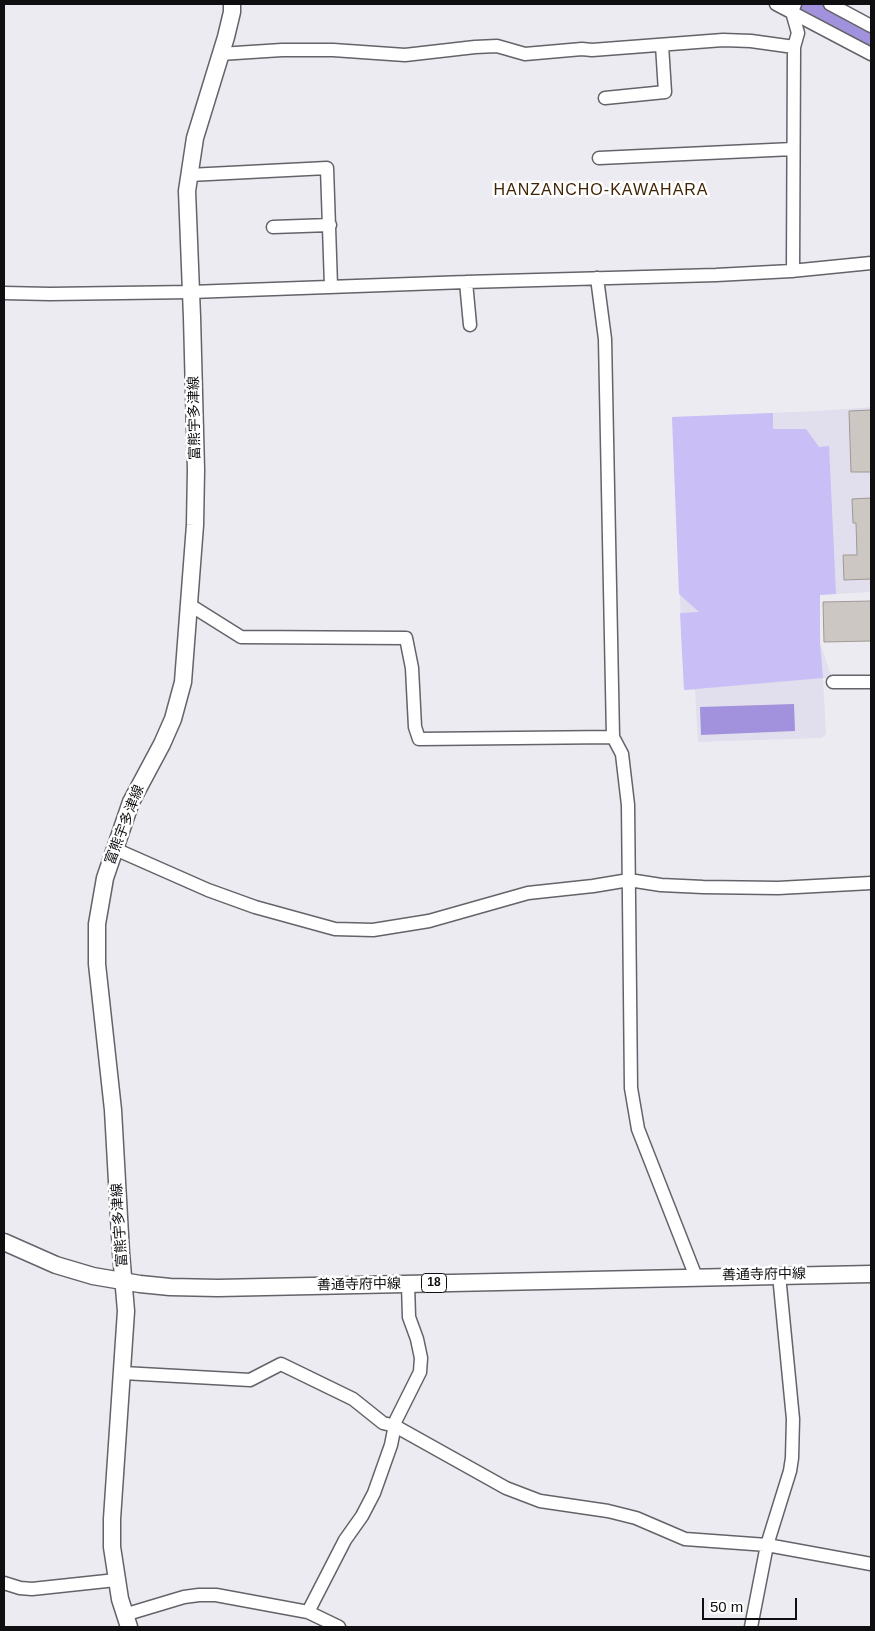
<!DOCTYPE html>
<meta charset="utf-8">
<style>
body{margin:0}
#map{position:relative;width:875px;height:1631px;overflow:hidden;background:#edebf2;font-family:Helvetica,sans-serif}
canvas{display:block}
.frame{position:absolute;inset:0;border:5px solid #0f0e11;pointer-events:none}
.scale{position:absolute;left:702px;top:1598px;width:95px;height:22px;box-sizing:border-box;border:2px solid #0f0e11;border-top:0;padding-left:6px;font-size:15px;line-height:18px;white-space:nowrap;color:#0f0e11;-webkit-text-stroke:4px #fff;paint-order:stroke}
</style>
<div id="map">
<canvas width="875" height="1631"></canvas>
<div class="frame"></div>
<div class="scale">50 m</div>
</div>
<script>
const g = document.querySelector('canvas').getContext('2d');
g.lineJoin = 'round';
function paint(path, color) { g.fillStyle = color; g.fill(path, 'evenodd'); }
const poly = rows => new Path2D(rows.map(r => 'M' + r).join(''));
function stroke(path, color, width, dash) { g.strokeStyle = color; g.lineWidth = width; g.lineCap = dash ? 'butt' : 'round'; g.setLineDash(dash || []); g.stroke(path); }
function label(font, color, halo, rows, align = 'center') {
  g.font = font + ' Helvetica,"Noto Sans JP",sans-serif'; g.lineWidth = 5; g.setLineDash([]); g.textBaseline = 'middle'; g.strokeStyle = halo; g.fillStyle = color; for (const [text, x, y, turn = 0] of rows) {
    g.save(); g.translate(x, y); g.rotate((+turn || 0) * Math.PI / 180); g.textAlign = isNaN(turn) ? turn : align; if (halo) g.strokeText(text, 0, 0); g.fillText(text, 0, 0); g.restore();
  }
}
paint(poly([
 [871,407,871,592,820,595,820,643,832,678,823,678,826,734,822,738,698,742,695,690,684,690,672,417,818,411]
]), '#e1dfed');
paint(poly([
 [773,413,773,429,806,429,819,447,829,446,836,594,820,595,820,643,823,678,684,690,680,613,699,612,679,594,672,417]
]), '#c9bef5');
paint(poly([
 [794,704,795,731,701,735,700,707]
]), '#a291dc');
stroke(poly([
 [803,4,871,39]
]), '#a291dc', 22);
const building = poly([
 [871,410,871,472,851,472,849,411,871,410],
 [871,498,871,579,844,580,843,555,857,555,856,523,853,523,852,499,871,498],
 [871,601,871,641,824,642,823,602,871,601]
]);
paint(building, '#ccc7c2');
stroke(building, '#9f9994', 1);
const minor = poly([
 [776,4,871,54],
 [830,4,871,26],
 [220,54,282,50,333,50,405,55,475,47,497,46,525,54,582,49,592,50,723,40,751,41,794,47],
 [605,98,665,92,662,45],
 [599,158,793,149],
 [189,175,327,168,331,286],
 [273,227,330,225],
 [793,271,794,47,798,33,792,12,795,4],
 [597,278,605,339,613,737,622,754,628,805,631,1088,638,1129,696,1277],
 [466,282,470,325],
 [4,293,50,294,191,292,466,282,716,275,791,271,871,263],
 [190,605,241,637,406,638,412,668,415,727,419,739,613,737],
 [833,682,871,682],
 [115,849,208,890,255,907,335,929,373,930,429,921,528,893,593,886,629,880,661,885,703,887,778,888,871,883],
 [123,1373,250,1380,281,1364,353,1399,383,1423,395,1426,506,1488,540,1501,608,1511,636,1518,685,1539,767,1545,871,1564],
 [4,1583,20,1588,32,1589,116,1580],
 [308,1612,345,1540,362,1516,374,1493,391,1445,396,1420,420,1372,421,1358,417,1339,409,1317,408,1284],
 [124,1615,184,1597,199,1595,216,1595,308,1612,339,1627],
 [751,1627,767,1545,790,1471,792,1458,793,1419,779,1275]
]);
const major = poly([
 [4,1242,56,1265,93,1276,140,1284,170,1287,218,1288,871,1274],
 [129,1627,120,1599,112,1547,112,1519,126,1311,121,1253,113,1110,97,964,97,924,105,878,131,802,162,744,173,719,183,682,195,525,196,470,192,317,187,191,195,138,226,37,232,12,232,4]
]);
stroke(minor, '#646369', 15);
stroke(major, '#646369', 19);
stroke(minor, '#fff', 12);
stroke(major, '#fff', 16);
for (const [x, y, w] of [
 [434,1283,25]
]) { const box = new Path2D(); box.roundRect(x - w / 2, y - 9.5, w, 19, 4); g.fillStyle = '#fff'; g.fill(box); stroke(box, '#0f0e11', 1); }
label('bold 12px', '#0f0e11', null, [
 ["18",434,1283]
]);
label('14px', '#0f0e11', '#fff', [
 ["富熊宇多津線",195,418,-91],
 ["富熊宇多津線",125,825,-69],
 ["富熊宇多津線",120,1225,-94],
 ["善通寺府中線",764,1275,-1],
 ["善通寺府中線",359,1285,-1]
]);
g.letterSpacing = '1px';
label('16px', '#402505', '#fff', [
 ["HANZANCHO-KAWAHARA",601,191]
]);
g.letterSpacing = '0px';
</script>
